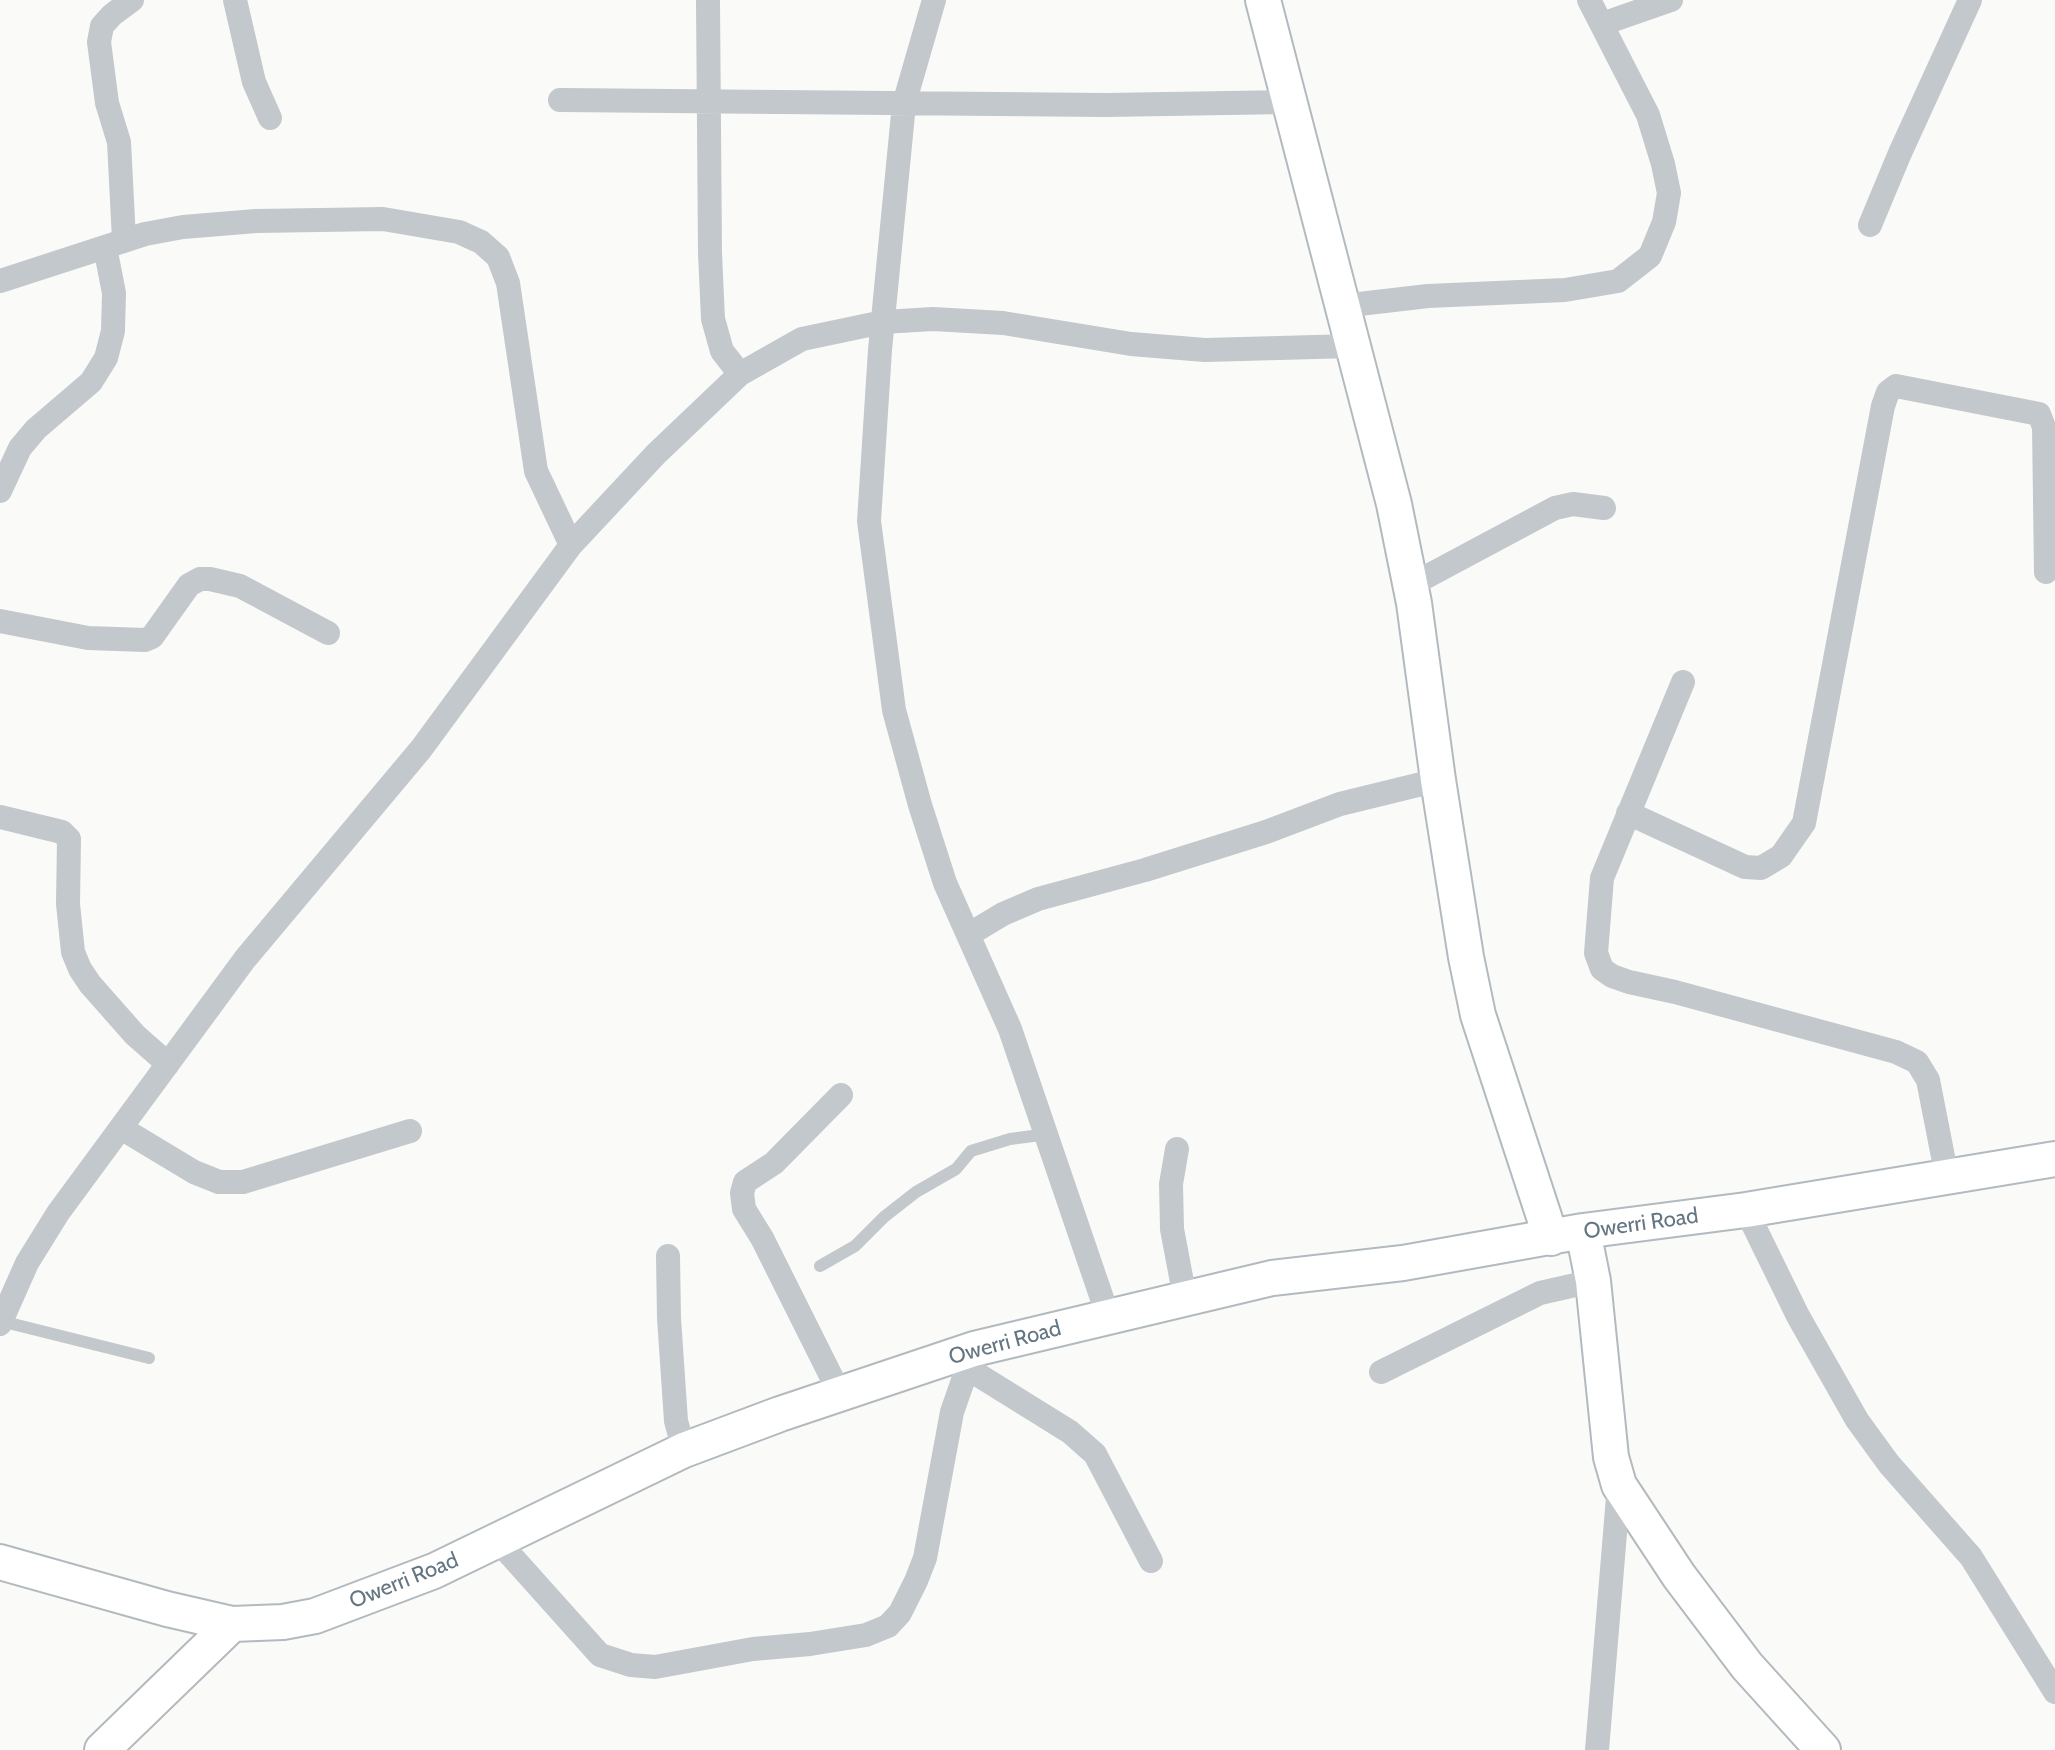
<!DOCTYPE html>
<style>
body{margin:0}
canvas{display:block;background:#fafaf8}
</style>
<canvas width="2055" height="1750"></canvas>
<script>
const g = document.querySelector('canvas').getContext('2d');
g.lineJoin = 'round';
const poly = rows => new Path2D(rows.map(r => 'M' + r).join(''));
function stroke(path, color, width, dash) { g.strokeStyle = color; g.lineWidth = width; g.lineCap = dash ? 'butt' : 'round'; g.setLineDash(dash || []); g.stroke(path); }
function label(font, color, halo, rows, align = 'center') {
  g.font = font + ' Cabin,sans-serif'; g.lineWidth = 8; g.setLineDash([]); g.textBaseline = 'middle'; g.strokeStyle = halo; g.fillStyle = color; for (const [text, x, y, turn = 0] of rows) {
    g.save(); g.translate(x, y); g.rotate((+turn || 0) * Math.PI / 180); g.textAlign = isNaN(turn) ? turn : align; if (halo) g.strokeText(text, 0, 0); g.fillText(text, 0, 0); g.restore();
  }
}
const secondary = poly([
 [1263,0,1394,504,1414,603,1438,780,1466,957,1478,1015,1551,1238],
 [1583,1231,1593,1281,1611,1457,1619,1485,1679,1576,1747,1666,1823,1750],
 [0,1562,167,1609,232,1624,283,1622,315,1616,434,1571,684,1450,780,1414,974,1349,1272,1278,1403,1263,1583,1231,1746,1210,2055,1159],
 [102,1750,232,1624]
]);
stroke(secondary, '#b3babf', 38);
stroke(poly([
 [820,1266,855,1246,884,1217,916,1192,956,1169,971,1151,1010,1139,1048,1134],
 [1,1321,149,1358]
]), '#c3c8cc', 12);
stroke(poly([
 [235,0,254,82,270,118],
 [708,0,710,253,713,319,722,351,740,374],
 [934,0,904,104,880,350,869,521,894,710,920,805,945,883,1010,1029,1108,1316],
 [1602,24,1671,0],
 [560,100,1106,105,1289,102],
 [1870,225,1900,153,1970,0],
 [124,240,119,142,107,103,99,42,102,26,112,15,132,0],
 [0,281,145,234,183,227,256,221,383,219,459,232,481,242,498,257,508,283,536,471,571,545],
 [1342,306,1428,296,1565,290,1618,281,1650,256,1664,222,1669,193,1663,164,1648,115,1589,0],
 [0,491,20,448,36,429,91,382,106,358,113,331,114,293,105,247],
 [1411,585,1555,508,1573,504,1604,508],
 [0,621,88,638,145,640,152,637,189,585,200,579,210,579,240,586,328,633],
 [1683,682,1602,878,1596,953,1602,969,1612,976,1629,982,1675,992,1896,1052,1917,1062,1928,1080,1947,1177],
 [1628,813,1745,867,1761,868,1781,856,1804,823,1883,406,1888,392,1896,386,2039,414,2044,427,2046,572],
 [0,817,62,832,69,839,68,904,73,952,80,969,90,984,135,1035,168,1064],
 [968,935,1003,914,1038,899,1145,870,1266,832,1340,804,1438,780],
 [121,1128,194,1172,219,1182,243,1182,410,1131],
 [1177,1149,1171,1184,1172,1229,1185,1298],
 [1746,1210,1798,1316,1857,1420,1889,1464,1971,1557,2055,1692],
 [668,1256,669,1318,676,1421,684,1450],
 [0,1324,27,1263,58,1213,245,959,421,749,571,545,656,454,740,374,802,339,883,322,933,319,1003,323,1131,344,1205,350,1352,346],
 [967,1368,1070,1432,1095,1454,1151,1561],
 [1381,1372,1540,1293,1593,1281],
 [840,1394,762,1238,744,1209,742,1193,745,1182,774,1163,841,1095],
 [497,1540,600,1655,631,1665,655,1667,753,1649,810,1644,866,1635,888,1626,900,1613,916,1581,925,1558,952,1412,974,1349],
 [1597,1750,1619,1485]
]), '#c3c8cc', 24);
stroke(secondary, '#fff', 34);
label('22px', '#657683', '#fff', [
 ["Owerri Road",1641,1224,-8],
 ["Owerri Road",1005,1343,-15],
 ["Owerri Road",404,1581,-22]
]);
</script>
